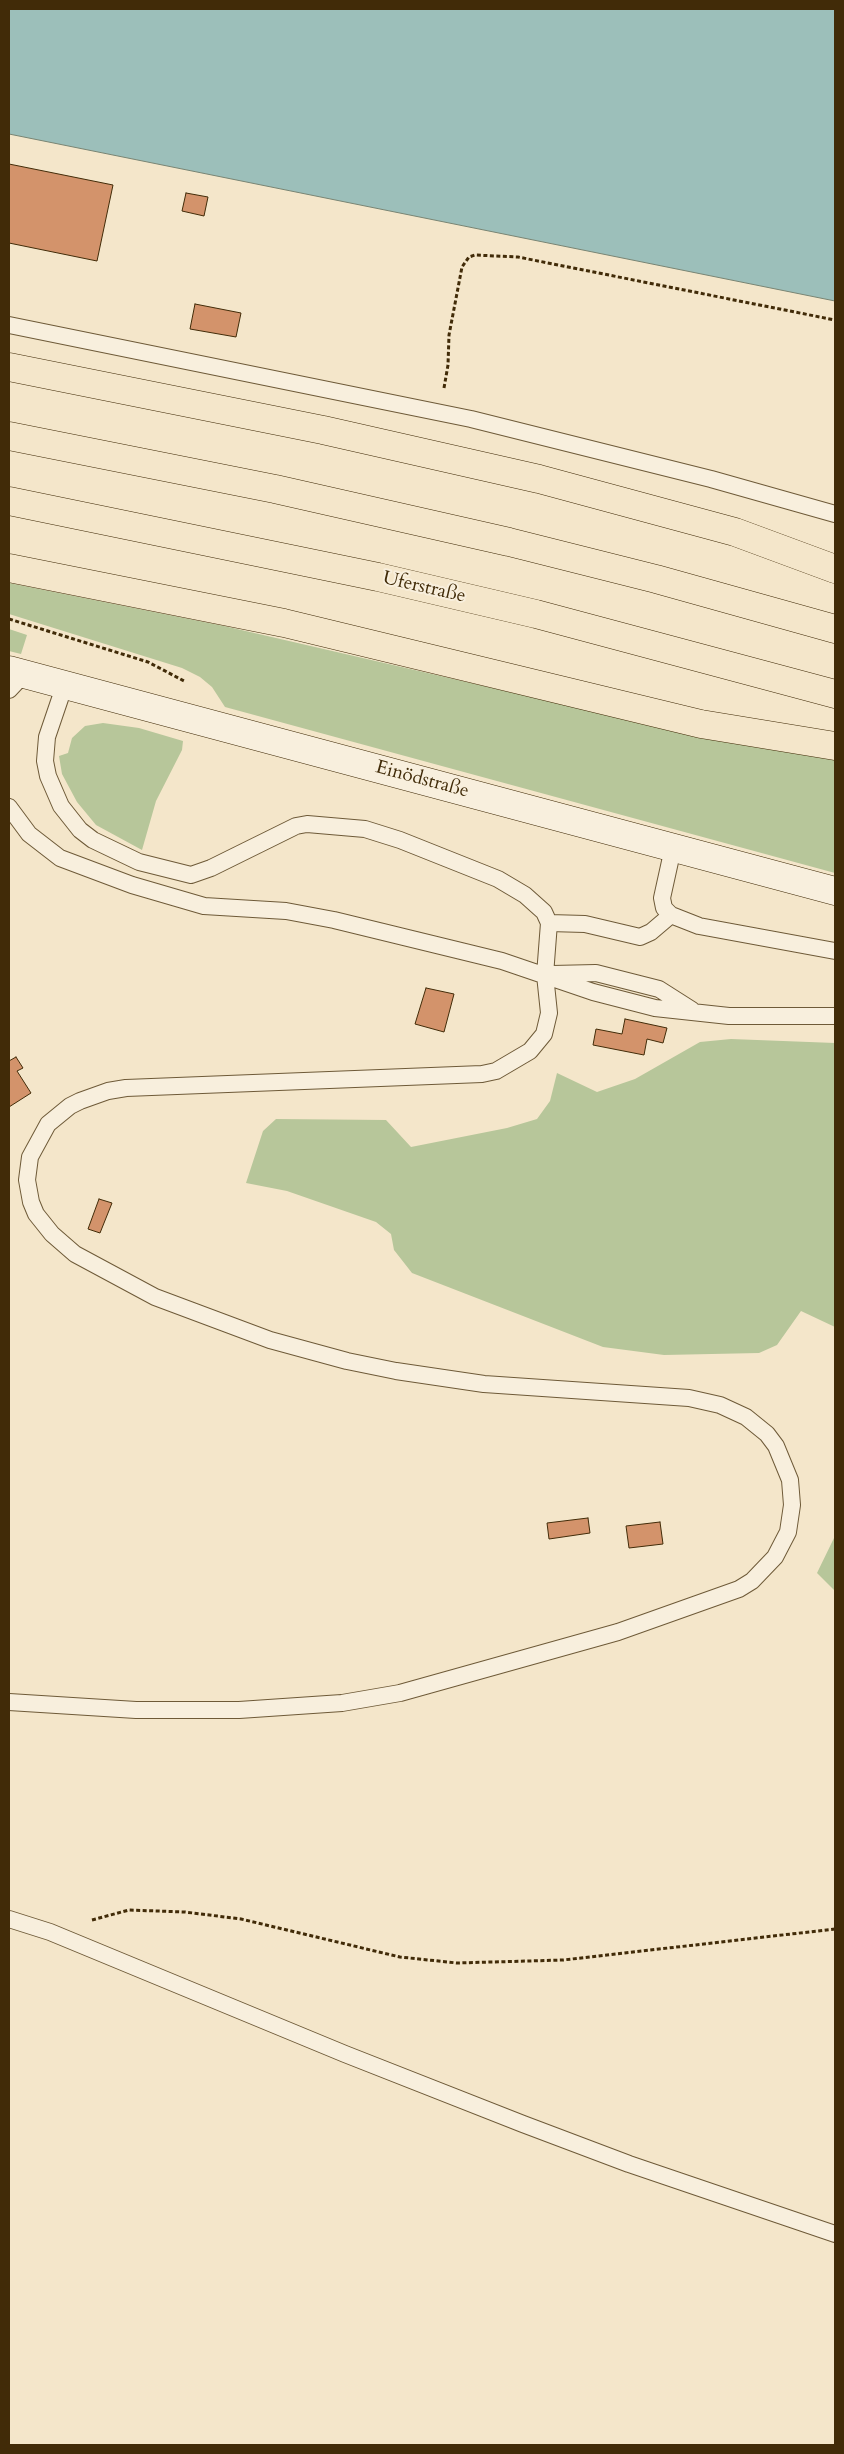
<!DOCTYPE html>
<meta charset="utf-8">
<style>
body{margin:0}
#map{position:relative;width:844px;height:2454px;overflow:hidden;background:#f4e6ca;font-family:Cardo,serif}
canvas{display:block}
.frame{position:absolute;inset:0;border:10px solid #412b08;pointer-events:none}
</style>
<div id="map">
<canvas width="844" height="2454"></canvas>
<div class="frame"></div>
</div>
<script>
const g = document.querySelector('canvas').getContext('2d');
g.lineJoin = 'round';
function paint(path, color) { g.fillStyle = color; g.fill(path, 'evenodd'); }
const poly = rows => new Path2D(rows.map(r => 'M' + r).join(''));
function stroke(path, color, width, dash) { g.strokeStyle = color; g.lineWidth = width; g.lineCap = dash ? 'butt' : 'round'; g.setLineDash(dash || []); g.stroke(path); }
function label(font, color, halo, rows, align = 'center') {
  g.font = font + ' Cardo,serif'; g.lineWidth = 4; g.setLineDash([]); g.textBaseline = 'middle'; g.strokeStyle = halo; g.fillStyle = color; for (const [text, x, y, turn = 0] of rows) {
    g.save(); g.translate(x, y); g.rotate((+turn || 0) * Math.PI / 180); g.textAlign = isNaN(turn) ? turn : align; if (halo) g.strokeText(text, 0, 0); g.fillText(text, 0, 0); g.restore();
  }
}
paint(poly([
 [9,583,224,626,562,704,835,758,835,873,225,707,212,687,200,677,182,668,9,614],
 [9,629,27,635,21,654,9,651],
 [103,723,139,728,183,741,182,750,156,801,142,850,96,825,77,802,62,774,59,756,68,753,72,738,85,726],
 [731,1039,835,1043,835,1327,801,1311,777,1345,759,1353,664,1355,603,1347,412,1273,394,1250,391,1234,376,1222,287,1191,246,1183,263,1131,276,1119,386,1120,411,1147,507,1128,537,1119,550,1101,557,1073,597,1092,635,1079,700,1042],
 [835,1520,835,1591,817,1573,834,1538]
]), '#b7c69a');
const water = poly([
 [9,9,835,9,835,301,9,134,9,9]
]);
paint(water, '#9cbfba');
stroke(water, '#788473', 1);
const building = poly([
 [9,164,113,185,97,261,9,243,9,164],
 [186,193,208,197,204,216,182,211,186,193],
 [195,304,241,313,236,337,190,329,195,304],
 [426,988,454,994,444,1032,415,1024,426,988],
 [625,1019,667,1028,663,1043,647,1039,644,1055,593,1045,596,1029,622,1034,625,1019],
 [16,1057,23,1068,17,1071,31,1093,9,1107,9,1061,16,1057],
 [99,1199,112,1203,100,1233,88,1229,99,1199],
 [588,1518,590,1533,549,1539,547,1523,588,1518],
 [660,1522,663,1544,629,1548,626,1526,660,1522]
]);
paint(building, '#d3936b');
stroke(building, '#412b08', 1);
const lane = poly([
 [9,325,471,419,711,479,835,514],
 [9,690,25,673],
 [9,807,29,834,60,858,132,885,204,906,286,911,334,920,502,961,593,992,655,1008,729,1016,835,1016],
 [673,848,662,898,664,908,671,915,699,926,835,951],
 [549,923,585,924,640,937,651,932,671,915],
 [552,974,596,973,659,989,692,1010],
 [9,1702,136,1710,239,1710,342,1703,400,1693,618,1632,739,1589,752,1581,775,1557,788,1532,792,1505,790,1480,776,1446,767,1434,746,1417,720,1405,689,1398,484,1384,396,1371,347,1361,270,1340,155,1297,75,1254,52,1234,36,1214,31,1202,27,1180,30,1157,48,1124,70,1106,80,1101,108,1091,126,1088,482,1074,496,1071,530,1051,544,1034,549,1013,545,975,549,923,544,912,525,895,498,879,400,840,365,829,307,824,296,826,211,868,191,875,139,862,93,840,80,830,61,806,48,776,45,761,47,737,65,684],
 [9,1919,50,1932,345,2054,523,2124,629,2164,835,2234]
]);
const secondary = poly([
 [9,670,835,891]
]);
const highway = poly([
 [9,367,323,430,539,479,735,532,835,569],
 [9,436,275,489,509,542,656,579,835,629],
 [9,501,378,577,536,614,835,694],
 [9,568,284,623,701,724,835,746]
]);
stroke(lane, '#6e5a38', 18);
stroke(secondary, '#412b08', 29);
stroke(highway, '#412b08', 29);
stroke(poly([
 [444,388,448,365,449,335,462,267,469,257,475,255,518,257,835,320],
 [9,619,148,662,186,682],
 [92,1920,129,1910,185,1912,241,1919,400,1957,457,1963,563,1960,835,1929]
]), '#412b08', 3, [4, 2.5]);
stroke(lane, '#f8efdd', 16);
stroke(secondary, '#f8efdd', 28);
stroke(highway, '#f4e6ca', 28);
label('19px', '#412b08', '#f8efdd', [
 ["Uferstraße",424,588,13],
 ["Einödstraße",422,780,15]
]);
</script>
